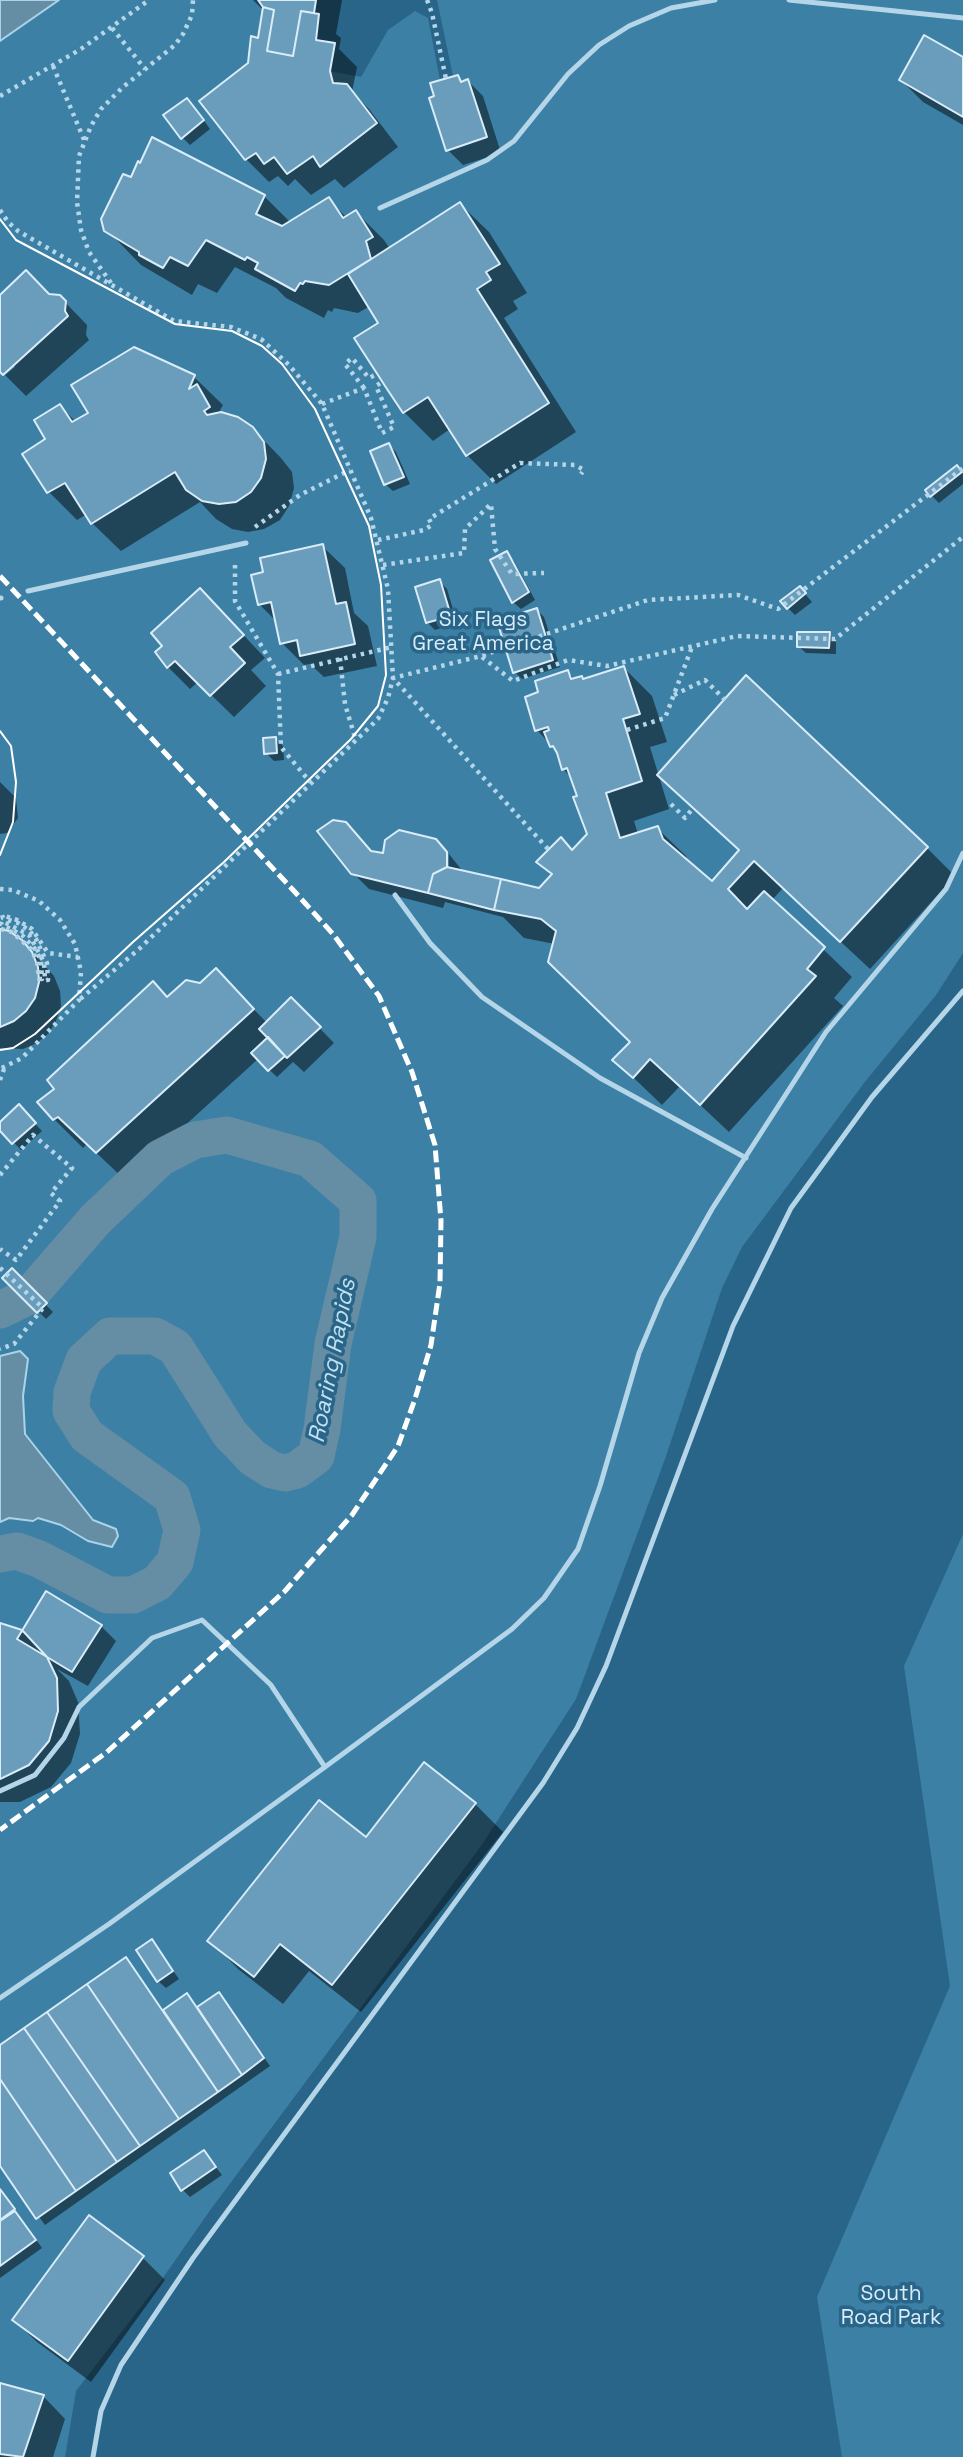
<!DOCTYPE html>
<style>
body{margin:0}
canvas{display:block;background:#286589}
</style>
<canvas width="963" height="2457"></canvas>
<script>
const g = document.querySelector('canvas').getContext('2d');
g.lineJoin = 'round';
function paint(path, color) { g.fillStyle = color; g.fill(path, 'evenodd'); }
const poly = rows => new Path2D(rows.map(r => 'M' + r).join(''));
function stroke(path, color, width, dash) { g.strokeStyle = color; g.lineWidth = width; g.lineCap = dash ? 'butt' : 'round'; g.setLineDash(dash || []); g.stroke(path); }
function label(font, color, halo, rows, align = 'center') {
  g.font = font + ' "Space Grotesk",sans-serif'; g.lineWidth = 7; g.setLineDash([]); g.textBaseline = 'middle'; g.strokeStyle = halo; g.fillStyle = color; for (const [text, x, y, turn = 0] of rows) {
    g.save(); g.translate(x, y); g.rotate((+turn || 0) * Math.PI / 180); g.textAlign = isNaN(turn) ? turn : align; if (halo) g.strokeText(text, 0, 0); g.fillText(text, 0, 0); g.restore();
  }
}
paint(poly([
 [0,0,316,0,314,13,319,14,316,40,335,43,330,71,361,77,388,30,415,11,428,18,440,80,434,96,429,98,446,151,487,137,468,79,461,82,458,75,453,76,437,0,963,0,963,953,936,995,864,1083,742,1247,722,1288,665,1459,576,1699,481,1846,211,2209,160,2282,76,2391,65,2457,0,2457],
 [963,1534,963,2457,842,2457,817,2297,950,1986,904,1666]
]), '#3d80a5');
const water = poly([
 [0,0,59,0,0,41,0,0],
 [20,1351,28,1359,23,1396,25,1434,93,1520,116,1529,118,1536,112,1547,88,1541,61,1525,38,1518,33,1521,9,1518,0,1522,0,1356,20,1351]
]);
paint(water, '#658da4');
stroke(water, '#aad3e9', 2);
paint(poly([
 [253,0,342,0,336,34,341,38,339,49,357,67,352,92,369,109,398,147,344,188,335,179,311,195,295,179,288,186,278,176,269,182,246,159,201,101,249,64,260,40,264,11],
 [963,59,963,125,923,102,901,80],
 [458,77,463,83,468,81,483,96,501,153,463,165,448,150],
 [194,107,210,129,190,145,182,137],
 [153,140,264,196,291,223,328,199,347,218,356,212,384,240,390,249,460,204,489,232,527,293,513,301,518,309,504,318,576,432,496,484,467,455,450,429,433,441,404,412,357,338,381,323,370,306,358,313,334,308,332,312,328,310,324,318,286,298,276,288,235,267,217,293,198,284,192,295,141,265,112,235,131,179,141,166],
 [59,296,87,325,86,335,89,340,26,396,5,375,15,367,13,364,0,369,0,297],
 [194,377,223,405,220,410,225,415,252,428,281,458,292,472,294,488,289,506,280,520,264,529,248,532,232,529,216,519,200,502,121,551,92,523,87,514,77,520,49,492,47,439,60,406,76,422],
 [389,445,396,452,410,484,393,491,385,484],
 [957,468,963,474,963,484,939,503,932,496],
 [322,546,345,568,354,613,368,626,377,666,324,677,310,664,304,665,282,643,277,622,259,604,265,573],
 [506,554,514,561,535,600,521,609,513,602],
 [439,581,447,589,457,623,435,630,427,622],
 [800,588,812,602,795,615,788,608],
 [537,610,544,617,560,667,522,679,515,672],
 [222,612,265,658,251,670,266,686,234,717,198,682,190,689,168,667,157,652],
 [829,634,836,642,836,654,806,653,798,646],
 [624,668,652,696,667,742,650,747,669,809,634,821,638,834,657,828,686,856,688,863,712,883,740,851,927,848,955,876,870,969,783,888,772,900,852,977,834,998,843,1006,729,1132,680,1086,662,1105,615,1060,632,1042,555,944,524,938,503,917,445,902,443,908,369,889,353,873,373,853,449,876,449,854,461,869,461,872,539,890,553,876,538,862,573,852,589,834,573,779,563,769,559,754,537,730,540,693,568,672,575,680,584,680],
 [276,739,283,746,284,760,274,761,266,753],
 [0,782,16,798,18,818,7,833,0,834],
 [0,931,21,941,44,965,54,976,60,991,61,1006,56,1021,49,1033,37,1043,23,1049,0,1048],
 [216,970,267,1023,291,999,334,1043,304,1072,293,1062,277,1077,258,1059,125,1180,87,1144,83,1148,54,1119,168,999,200,985],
 [19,1107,42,1131,21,1150,0,1128,0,1125],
 [12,1271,53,1312,46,1319,5,1278],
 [0,1625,23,1633,101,1626,116,1641,88,1686,57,1669,69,1681,78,1702,80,1734,71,1763,51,1787,20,1802,0,1802],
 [475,1804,503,1832,361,2012,309,1971,283,2004,238,1969,210,1940,366,1839],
 [152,1941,179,1979,166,1988,158,1981],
 [126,1959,164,2011,187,1995,198,2008,219,1994,270,2066,45,2225,0,2163,0,2046],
 [204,2152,222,2175,190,2197,183,2190],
 [0,2189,42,2248,0,2278],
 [143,2258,165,2280,91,2382,37,2342,14,2320],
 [0,2385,43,2396,65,2419,53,2457,0,2457]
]), '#0007');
stroke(poly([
 [0,1310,29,1296,95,1220,160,1158,195,1140,227,1135,310,1159,358,1201,358,1237,333,1344,322,1429,316,1456,297,1470,285,1473,272,1470,253,1458,230,1434,175,1347,155,1336,110,1336,84,1360,72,1392,71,1411,87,1436,172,1497,182,1530,175,1562,157,1583,133,1595,108,1595,39,1559,17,1551,0,1554]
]), '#658da4', 37);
const building = poly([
 [258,0,316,0,314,13,301,11,293,56,267,51,274,10,263,7,258,0],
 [263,7,274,10,267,51,293,56,301,11,319,14,316,40,335,43,330,71,333,83,347,84,377,123,320,167,313,156,287,174,274,157,264,164,256,153,245,160,199,101,248,63,251,36,258,38,263,7],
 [924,35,963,57,963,117,899,80,924,35],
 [458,75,461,82,468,79,487,137,446,151,429,98,434,96,430,83,458,75],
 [187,98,204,120,181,139,163,115,187,98],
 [152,137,265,195,256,214,282,226,329,197,343,218,356,210,373,237,366,241,371,259,329,285,305,281,303,284,300,283,295,291,255,269,258,263,247,257,245,260,206,240,188,266,170,257,163,268,139,255,139,252,104,231,101,219,123,174,131,177,138,161,140,163,152,137],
 [460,202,500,264,486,272,491,280,477,289,549,403,466,456,428,397,403,413,387,389,354,338,378,323,348,274,460,202],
 [26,270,49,294,60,295,66,301,65,311,68,316,3,375,0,372,0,295,26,270],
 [134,347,195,375,189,389,197,384,210,407,204,411,207,415,221,412,238,417,253,427,264,442,266,459,261,478,251,492,236,502,219,504,202,501,186,490,175,472,91,524,65,483,47,493,22,454,45,439,34,420,60,404,72,422,88,413,71,385,134,347],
 [389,443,404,477,384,485,370,451,389,443],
 [957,465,962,472,930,497,925,490,957,465],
 [323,544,336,604,346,602,355,644,300,656,297,640,280,644,271,602,258,605,251,575,263,572,260,558,323,544],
 [507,551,529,592,512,603,490,560,507,551],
 [440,579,451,616,426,623,415,587,440,579],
 [800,586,806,593,787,609,780,601,800,586],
 [200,588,244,635,230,647,245,663,210,696,175,661,167,668,155,652,162,646,151,633,200,588],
 [537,608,553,660,513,673,497,621,537,608],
 [797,632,830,632,829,648,797,647,797,632],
 [624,666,640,714,623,719,642,781,606,793,620,838,658,826,663,839,712,881,739,850,657,775,746,675,928,847,840,942,754,861,728,889,747,909,764,891,825,947,807,969,816,976,700,1105,650,1059,633,1078,612,1060,630,1042,548,962,556,931,541,919,494,910,501,879,539,888,552,874,536,862,561,837,572,850,587,834,573,797,577,796,567,768,562,770,557,753,553,746,550,747,544,732,549,730,548,727,535,731,525,697,538,692,535,681,568,670,571,679,582,676,583,679,624,666],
 [276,737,277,753,264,754,263,738,276,737],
 [333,820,346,822,371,851,383,853,385,840,399,830,436,839,447,852,447,867,433,874,428,893,351,874,317,831,333,820],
 [447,867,501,879,494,910,428,893,433,874,447,867],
 [0,929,9,931,22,940,32,952,38,967,39,982,35,998,26,1011,14,1021,0,1027,0,929],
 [216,968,254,1009,96,1153,58,1117,53,1120,37,1102,54,1089,47,1080,153,981,167,997,186,980,200,983,216,968],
 [291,997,321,1027,287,1058,259,1029,291,997],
 [268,1037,285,1056,268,1071,251,1053,268,1037],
 [19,1104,36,1123,12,1144,0,1131,0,1122,19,1104],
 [12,1268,47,1303,37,1313,2,1278,12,1268],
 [46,1591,102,1625,72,1672,17,1639,46,1591],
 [0,1623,22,1630,47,1657,57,1678,58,1711,49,1741,29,1765,0,1779,0,1623],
 [424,1762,476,1803,332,1985,280,1944,254,1977,207,1941,319,1800,366,1837,424,1762],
 [152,1939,173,1971,157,1982,136,1950,152,1939],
 [126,1957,218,2092,179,2119,87,1984,126,1957],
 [87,1984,179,2119,140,2146,47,2012,87,1984],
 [219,1992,264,2058,242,2075,197,2007,219,1992],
 [187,1993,242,2075,218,2092,163,2010,187,1993],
 [47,2012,140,2146,117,2162,24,2028,47,2012],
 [24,2028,117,2162,76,2191,0,2079,0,2045,24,2028],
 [0,2079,76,2191,36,2219,0,2166,0,2079],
 [204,2150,216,2167,181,2191,170,2173,204,2150],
 [0,2189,15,2209,0,2220,0,2189],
 [15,2211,36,2240,0,2266,0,2221,15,2211],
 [89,2215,144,2256,68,2361,12,2320,89,2215],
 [0,2383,44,2395,23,2457,0,2454,0,2383]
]);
paint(building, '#699dbb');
stroke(building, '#d9ecf7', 2);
stroke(poly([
 [427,0,432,13,446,79],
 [112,28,145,69],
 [53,66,85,142],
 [0,96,81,49,149,0],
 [0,210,8,222,18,231,174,321,231,327,261,339,289,365,322,404,371,518,388,589,393,678,388,698,378,719,139,949,79,1000],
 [111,283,89,252,81,230,77,202,79,156,91,126,101,109,123,87,175,45,183,34,192,15,193,0],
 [364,388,345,364,352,358,369,378,377,374],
 [322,404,364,388,382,433,394,427,376,386,382,382],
 [255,527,300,495,350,470],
 [378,540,424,530,432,525,429,519,520,463,575,465,584,470,581,474],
 [235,565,235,601,278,674,281,747,310,782],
 [383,565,464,553,465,529,491,504,495,549,512,574,544,573],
 [482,657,513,681,568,660,607,666,737,636,835,639,963,537],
 [340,658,345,704,356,741],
 [278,674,392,647],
 [674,695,705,680,725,700],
 [627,730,665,718,692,647],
 [671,804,685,818,693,808],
 [548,849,393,678,481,656,648,600,738,595,778,609,963,468],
 [0,889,13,890,39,901,60,920,75,944,81,972,79,1000,22,1058,0,1069],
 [1,929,12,932,31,949,37,961,39,979,42,979,41,961,36,950,22,935,1,924,2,921,29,935,44,962,45,980,48,980,47,963,36,939,29,930,18,923,3,918,2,915,17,920,32,929,48,953,78,957],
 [0,1080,4,1069],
 [0,1175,33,1135,72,1168,51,1193,60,1201,16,1260,0,1249],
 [0,1268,43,1308,14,1344,0,1349]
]), '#b5d6e9', 4.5, [3.5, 5]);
stroke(poly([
 [789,0,963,18],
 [380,208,487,160,514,141,568,74,599,45,629,26,671,8,715,0],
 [28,591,246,543],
 [0,598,1,598],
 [395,895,430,943,482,997,600,1078,746,1158],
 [0,1791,35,1775,64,1738,79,1707,152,1638,202,1620,271,1685,325,1767],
 [0,1998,109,1924,325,1767,512,1629,544,1598,578,1549,600,1486,639,1353,662,1298,712,1209,826,1032,946,889,963,853],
 [93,2457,101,2411,121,2365,193,2258,543,1783,577,1728,606,1666,733,1326,791,1208,872,1097,963,991]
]), '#b5d6e9', 5);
stroke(poly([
 [0,219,16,240,175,324,232,331,262,346,282,364,315,409,369,526,381,585,386,675,378,706,351,739,224,862,133,942,35,1034,13,1048,0,1050],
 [0,731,11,746,16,782,13,822,0,855]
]), '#fff', 2);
stroke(poly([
 [0,576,294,891,333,934,379,996,412,1072,435,1145,441,1221,440,1283,431,1345,415,1399,398,1446,352,1515,285,1591,107,1752,0,1830]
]), '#fff', 5, [12, 5]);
label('21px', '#d9ecf7', '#286589', [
 ["Six Flags",483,620],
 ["Great America",483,644],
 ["South",891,2294],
 ["Road Park",891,2318]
]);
label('italic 23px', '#c1e0f0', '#286589', [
 ["Roaring Rapids",333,1361,-79]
]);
</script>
